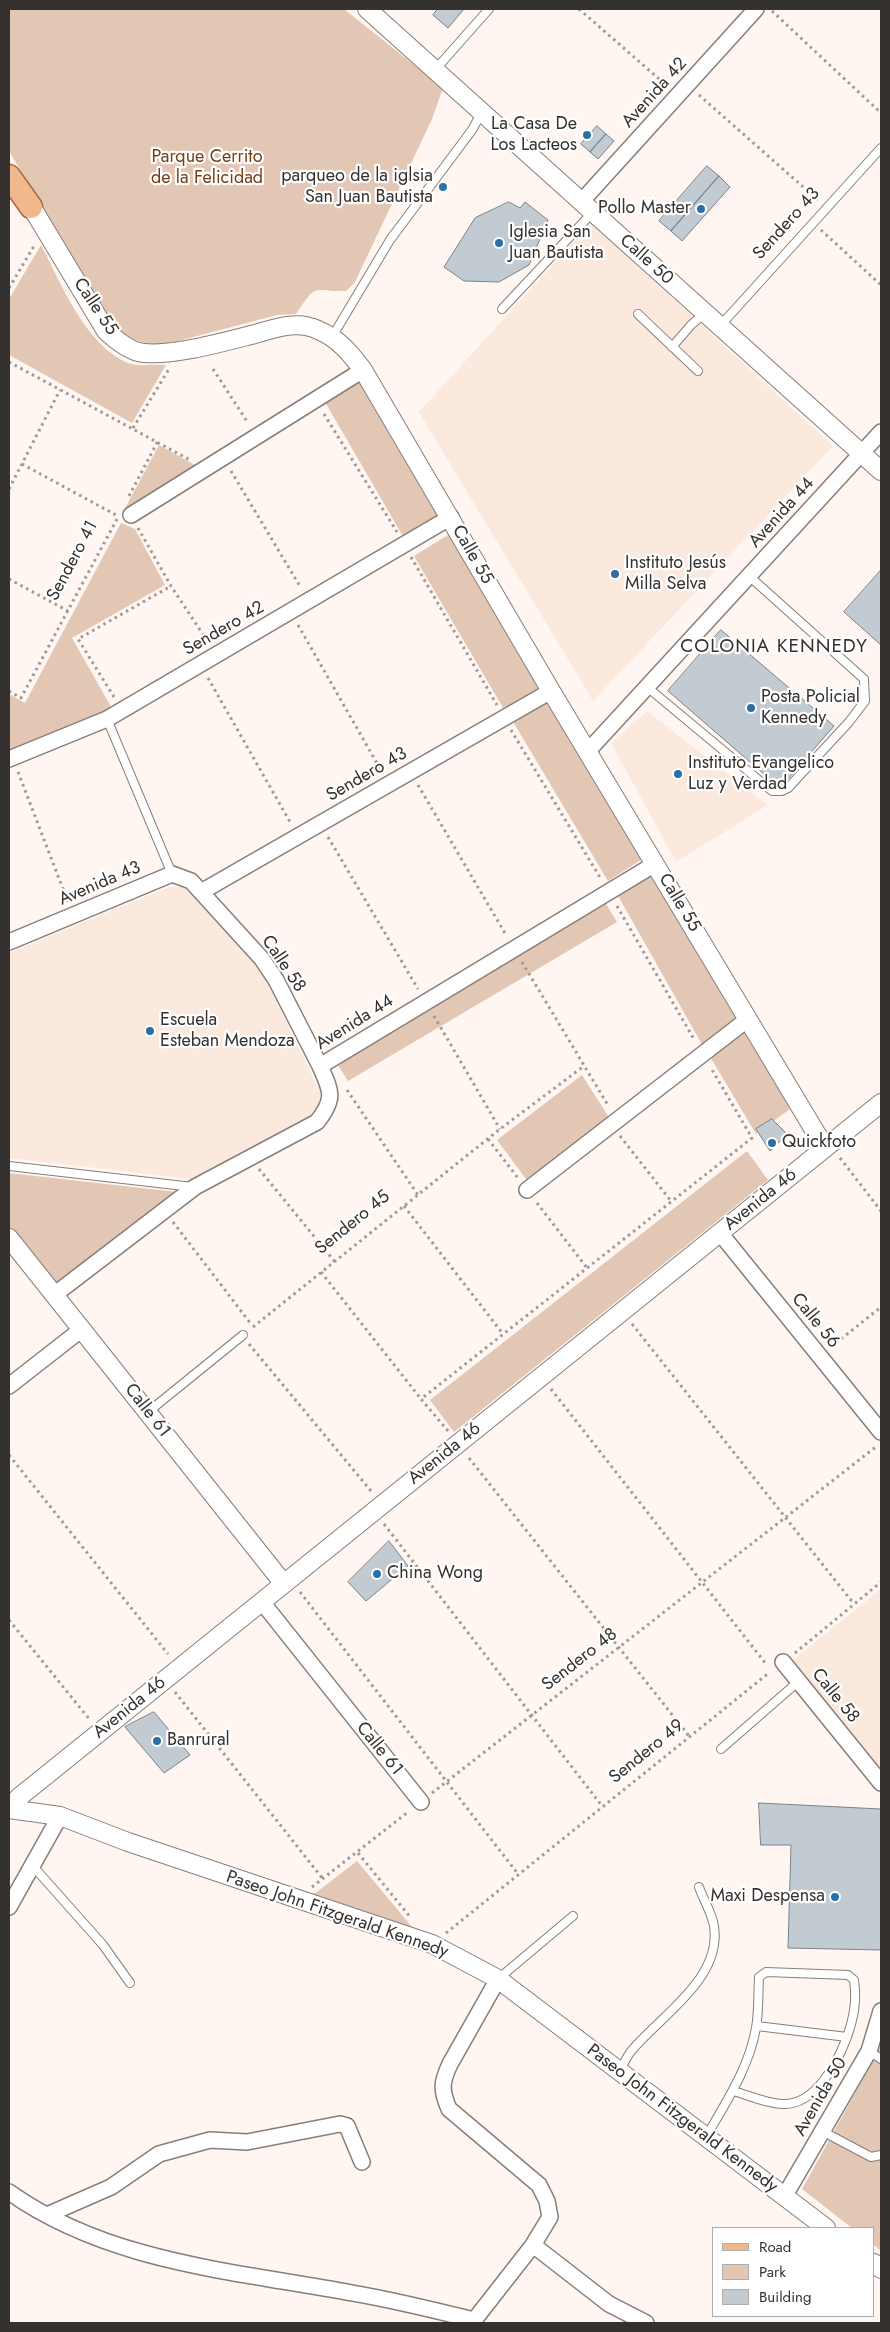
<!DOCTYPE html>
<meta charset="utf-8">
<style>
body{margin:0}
#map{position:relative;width:890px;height:2332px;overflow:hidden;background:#fff6f1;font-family:Jost,sans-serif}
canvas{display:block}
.frame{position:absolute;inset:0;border:10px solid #35312f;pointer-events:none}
.legend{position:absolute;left:712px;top:2227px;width:162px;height:90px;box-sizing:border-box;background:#fff;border:1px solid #aeadac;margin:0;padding:6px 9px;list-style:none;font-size:15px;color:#35312f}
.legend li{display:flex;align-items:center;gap:10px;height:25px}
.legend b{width:25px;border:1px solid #aeadac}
</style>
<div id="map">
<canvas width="890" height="2332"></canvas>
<div class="frame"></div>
<ul class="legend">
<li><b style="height:6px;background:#f1b78d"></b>Road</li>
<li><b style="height:14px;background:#e3c7b5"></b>Park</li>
<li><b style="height:14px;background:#c2cad2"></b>Building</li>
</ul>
</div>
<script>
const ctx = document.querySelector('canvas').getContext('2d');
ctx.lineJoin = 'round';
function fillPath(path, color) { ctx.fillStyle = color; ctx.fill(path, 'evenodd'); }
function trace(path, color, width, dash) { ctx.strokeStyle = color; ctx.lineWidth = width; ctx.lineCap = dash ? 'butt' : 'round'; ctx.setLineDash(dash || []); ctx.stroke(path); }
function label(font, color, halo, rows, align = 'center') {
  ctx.font = font + ' Jost,sans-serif'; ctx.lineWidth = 4.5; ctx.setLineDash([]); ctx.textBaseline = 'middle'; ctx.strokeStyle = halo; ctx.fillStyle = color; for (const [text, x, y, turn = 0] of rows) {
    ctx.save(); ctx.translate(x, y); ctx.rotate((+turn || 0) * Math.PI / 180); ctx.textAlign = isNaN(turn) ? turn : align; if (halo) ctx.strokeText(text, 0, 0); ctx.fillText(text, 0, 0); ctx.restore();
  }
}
fillPath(new Path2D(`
 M591,223L833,446L593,701L419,412Z
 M647,711L768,805L676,862L611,743Z
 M169,887H180L192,895L261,970L320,1092L322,1100L320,1108L312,1115L192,1179L9,1158V953Z
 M881,1589V1764L877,1767L789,1663Z`), '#fbe9de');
fillPath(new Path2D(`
 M9,9H344L443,88L432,119L355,282L346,291C311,292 318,281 296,314L277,315L163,345C139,344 124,337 108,318L9,151Z
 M41,245C61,283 85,345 128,363C138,367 155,364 166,365L132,423L9,355V299Z
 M363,380L446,522L408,545L325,402Z
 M159,445L202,469L133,522L122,514Z
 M121,523L135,529L165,585L72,638L118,719L9,765V694L25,703Z
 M451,533L541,691L506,713L414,556Z
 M547,700L644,858L608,881L512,720Z
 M653,872L741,1016L704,1048L617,894Z
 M605,902L617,922L348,1081L336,1062Z
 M746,1026L794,1106L756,1134L709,1055Z
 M582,1075L610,1119L529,1183L497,1140Z
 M747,1151L768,1180L454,1432L430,1400Z
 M9,1173L177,1192L55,1286L9,1228Z
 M357,1861L417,1933L313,1895Z
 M881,2038V2251L874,2245V2228H852L802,2189L874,2059Z`), '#e3c7b5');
const building = new Path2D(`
 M438,9H464L448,28L433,15Z
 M597,126L606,134L590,152L581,144Z
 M606,134L614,141L598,159L590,152Z
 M707,166L719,176L671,231L659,221Z
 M719,176L730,187L682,241L671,231Z
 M509,202L520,208L525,202L548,220L529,265L499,282L464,281L444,267L475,218Z
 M881,570V645L844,612Z
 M721,630L834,726L780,788L668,691Z
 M772,1119L787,1134L770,1151L756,1129Z
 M389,1541L408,1566L366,1601L348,1582Z
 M154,1712L190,1755L164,1773L125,1727Z
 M759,1803L881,1809V1950L788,1948L791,1845H761Z`);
fillPath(building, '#c2cad2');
trace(building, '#7a8289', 1);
const service = new Path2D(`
 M435,70L489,9
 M502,309L593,212
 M638,314L698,371
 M720,326L881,148
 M332,337L390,240L472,130L482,112
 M672,347L691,325L705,313
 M647,687L772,791H782L788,788L849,722L865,701L864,679L749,576
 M107,719L172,874
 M9,1166L193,1187
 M148,1412L243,1335
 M721,1749L799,1681
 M32,1865L103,1945L130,1983
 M498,1979L573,1916
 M869,2051L881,2059
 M619,2072C624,2064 627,2055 633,2049C663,2014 722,1978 714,1926C712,1913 703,1899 699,1887
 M733,2091C748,2095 767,2104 783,2104C815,2105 837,2064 847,2037
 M822,2131L871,2157L881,2155
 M706,2137C726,2102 749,2068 756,2028C759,2012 758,1993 759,1977L766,1972L848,1975L854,1980C857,2001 854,2017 847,2037L757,2026`);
const minor = new Path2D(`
 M581,202L756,9
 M131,515L363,370
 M588,751L881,432
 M9,759L107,719L451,517
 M201,892L551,691
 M9,942L172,874L191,881L262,959L276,980L320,1066
 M527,1190L748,1019
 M720,1233L881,1432
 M54,1295L195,1187L317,1122C336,1098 331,1091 320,1066L655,864
 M9,1386L82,1329
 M262,1602L421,1802
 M783,1662L881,1783
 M9,1907L60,1816
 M9,2192C109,2263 235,2271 352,2293C393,2300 434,2310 474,2320
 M784,2197L869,2051L881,2011
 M47,2215L111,2187L159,2154L210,2140L247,2142L340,2124L347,2126L362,2162
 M533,2245L609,2304L646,2323
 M472,2323L533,2245L550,2217L547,2201L539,2185L449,2109C441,2090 441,2083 450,2064L498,1979`);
const tertiary = new Path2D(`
 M367,9L881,471
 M25,196L106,331C115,339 124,347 135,351C161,360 227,341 255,334C276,328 298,320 318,330C338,338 351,354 363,370L551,691L825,1148
 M9,1238L284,1584
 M9,1809L60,1816L128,1842L432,1944L498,1979L826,2228
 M15,1809L18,1798L881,1103
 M874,2263L881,2269`);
const primary = new Path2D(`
 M9,176L31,207`);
trace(service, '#887e79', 10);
trace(minor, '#887e79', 18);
trace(tertiary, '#887e79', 20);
trace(primary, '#a9693b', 25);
trace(new Path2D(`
 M579,9L666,85
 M772,11L881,113
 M699,95L818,200
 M821,230L881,285
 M9,288L34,246
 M9,362L190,460
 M213,369L248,423
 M324,414L397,532
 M133,428L169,369
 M22,464L116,515
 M231,471L301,588
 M9,489L60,390
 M129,496L158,441
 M138,528L171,586L208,642
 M411,557L497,705
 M9,579L68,611
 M298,625L382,772
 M208,678L290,822
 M9,691L21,698L117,519
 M114,697L78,639L171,586
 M511,730L601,879
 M18,772L68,902
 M418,785L506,935
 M328,837L418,989
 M617,906L695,1041
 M522,962L609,1107
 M434,1016L500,1129
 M347,1090L418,1195
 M620,1136L671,1201
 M488,1139L518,1178
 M840,1158L881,1211
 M259,1169L335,1262
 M537,1203L587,1268
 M404,1206L503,1334
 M173,1222L251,1324
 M321,1272L421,1399
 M632,1324L854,1604
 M253,1327L500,1129L584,1066
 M249,1344L371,1491
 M831,1347L881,1307
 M551,1389L766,1664
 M448,1431L421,1399L752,1138L711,1068
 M9,1455L168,1654
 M469,1458L689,1736
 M384,1524L602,1806
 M300,1592L518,1874
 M9,1620L90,1720
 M795,1653L881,1582
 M175,1692L323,1879
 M432,1793L877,1446
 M358,1853L411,1918
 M312,1887L408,1812
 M446,1933L770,1672`), '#9f9995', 3, [2.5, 4]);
trace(service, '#fff', 8);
trace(minor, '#fff', 15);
trace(tertiary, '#fff', 18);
trace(primary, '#f1b78d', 22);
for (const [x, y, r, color] of [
 [587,135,5,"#2b6fa4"],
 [443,187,5,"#2b6fa4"],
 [701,209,5,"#2b6fa4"],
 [499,243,5,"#2b6fa4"],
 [615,574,5,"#2b6fa4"],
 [751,708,5,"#2b6fa4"],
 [678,774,5,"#2b6fa4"],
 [150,1031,5,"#2b6fa4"],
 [772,1143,5,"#2b6fa4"],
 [377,1574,5,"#2b6fa4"],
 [157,1741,5,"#2b6fa4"],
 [835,1897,5,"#2b6fa4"]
]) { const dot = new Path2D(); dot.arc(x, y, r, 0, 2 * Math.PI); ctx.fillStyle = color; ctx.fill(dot); trace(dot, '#fff', 2); }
label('18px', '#35312f', '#fff', [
 ["Avenida 42",655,93,-48],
 ["Sendero 43",787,224,-48],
 ["Calle 50",646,260,42],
 ["Calle 55",95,307,56],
 ["Avenida 44",782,513,-48],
 ["Calle 55",472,555,60],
 ["Sendero 41",73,561,-62],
 ["Sendero 42",224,629,-30],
 ["Sendero 43",367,775,-30],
 ["Avenida 43",100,884,-23],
 ["Calle 55",679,903,59],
 ["Calle 58",283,964,56],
 ["Avenida 44",355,1023,-32],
 ["Avenida 46",761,1200,-39],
 ["Sendero 45",353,1223,-39],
 ["Calle 56",815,1321,51],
 ["Calle 61",147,1411,52],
 ["Avenida 46",445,1454,-39],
 ["Sendero 48",580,1660,-38],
 ["Calle 58",835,1696,51],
 ["Avenida 46",130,1708,-39],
 ["Calle 61",379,1749,51],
 ["Sendero 49",647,1752,-39],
 ["Paseo John Fitzgerald Kennedy",337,1915,19],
 ["Avenida 50",821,2097,-60],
 ["Paseo John Fitzgerald Kennedy",682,2119,37]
]);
label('18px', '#35312f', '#fff', [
 ["La Casa De",577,125,"right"],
 ["Los Lacteos",577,146,"right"],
 ["parqueo de la iglsia",433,177,"right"],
 ["San Juan Bautista",433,198,"right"],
 ["Pollo Master",691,209,"right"],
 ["Iglesia San",509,233],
 ["Juan Bautista",509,254],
 ["Instituto Jesús",625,564],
 ["Milla Selva",625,585],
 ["Posta Policial",761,698],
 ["Kennedy",761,719],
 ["Instituto Evangelico",688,764],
 ["Luz y Verdad",688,785],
 ["Escuela",160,1021],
 ["Esteban Mendoza",160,1042],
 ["Quickfoto",782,1143],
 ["China Wong",387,1574],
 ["Banrural",167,1741],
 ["Maxi Despensa",825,1897,"right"]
], 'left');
label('18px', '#753e13', '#fff', [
 ["Parque Cerrito",207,158],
 ["de la Felicidad",207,179]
]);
ctx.letterSpacing = '1px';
label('19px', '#35312f', '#fff', [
 ["COLONIA KENNEDY",774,647]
]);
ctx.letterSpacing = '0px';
</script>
